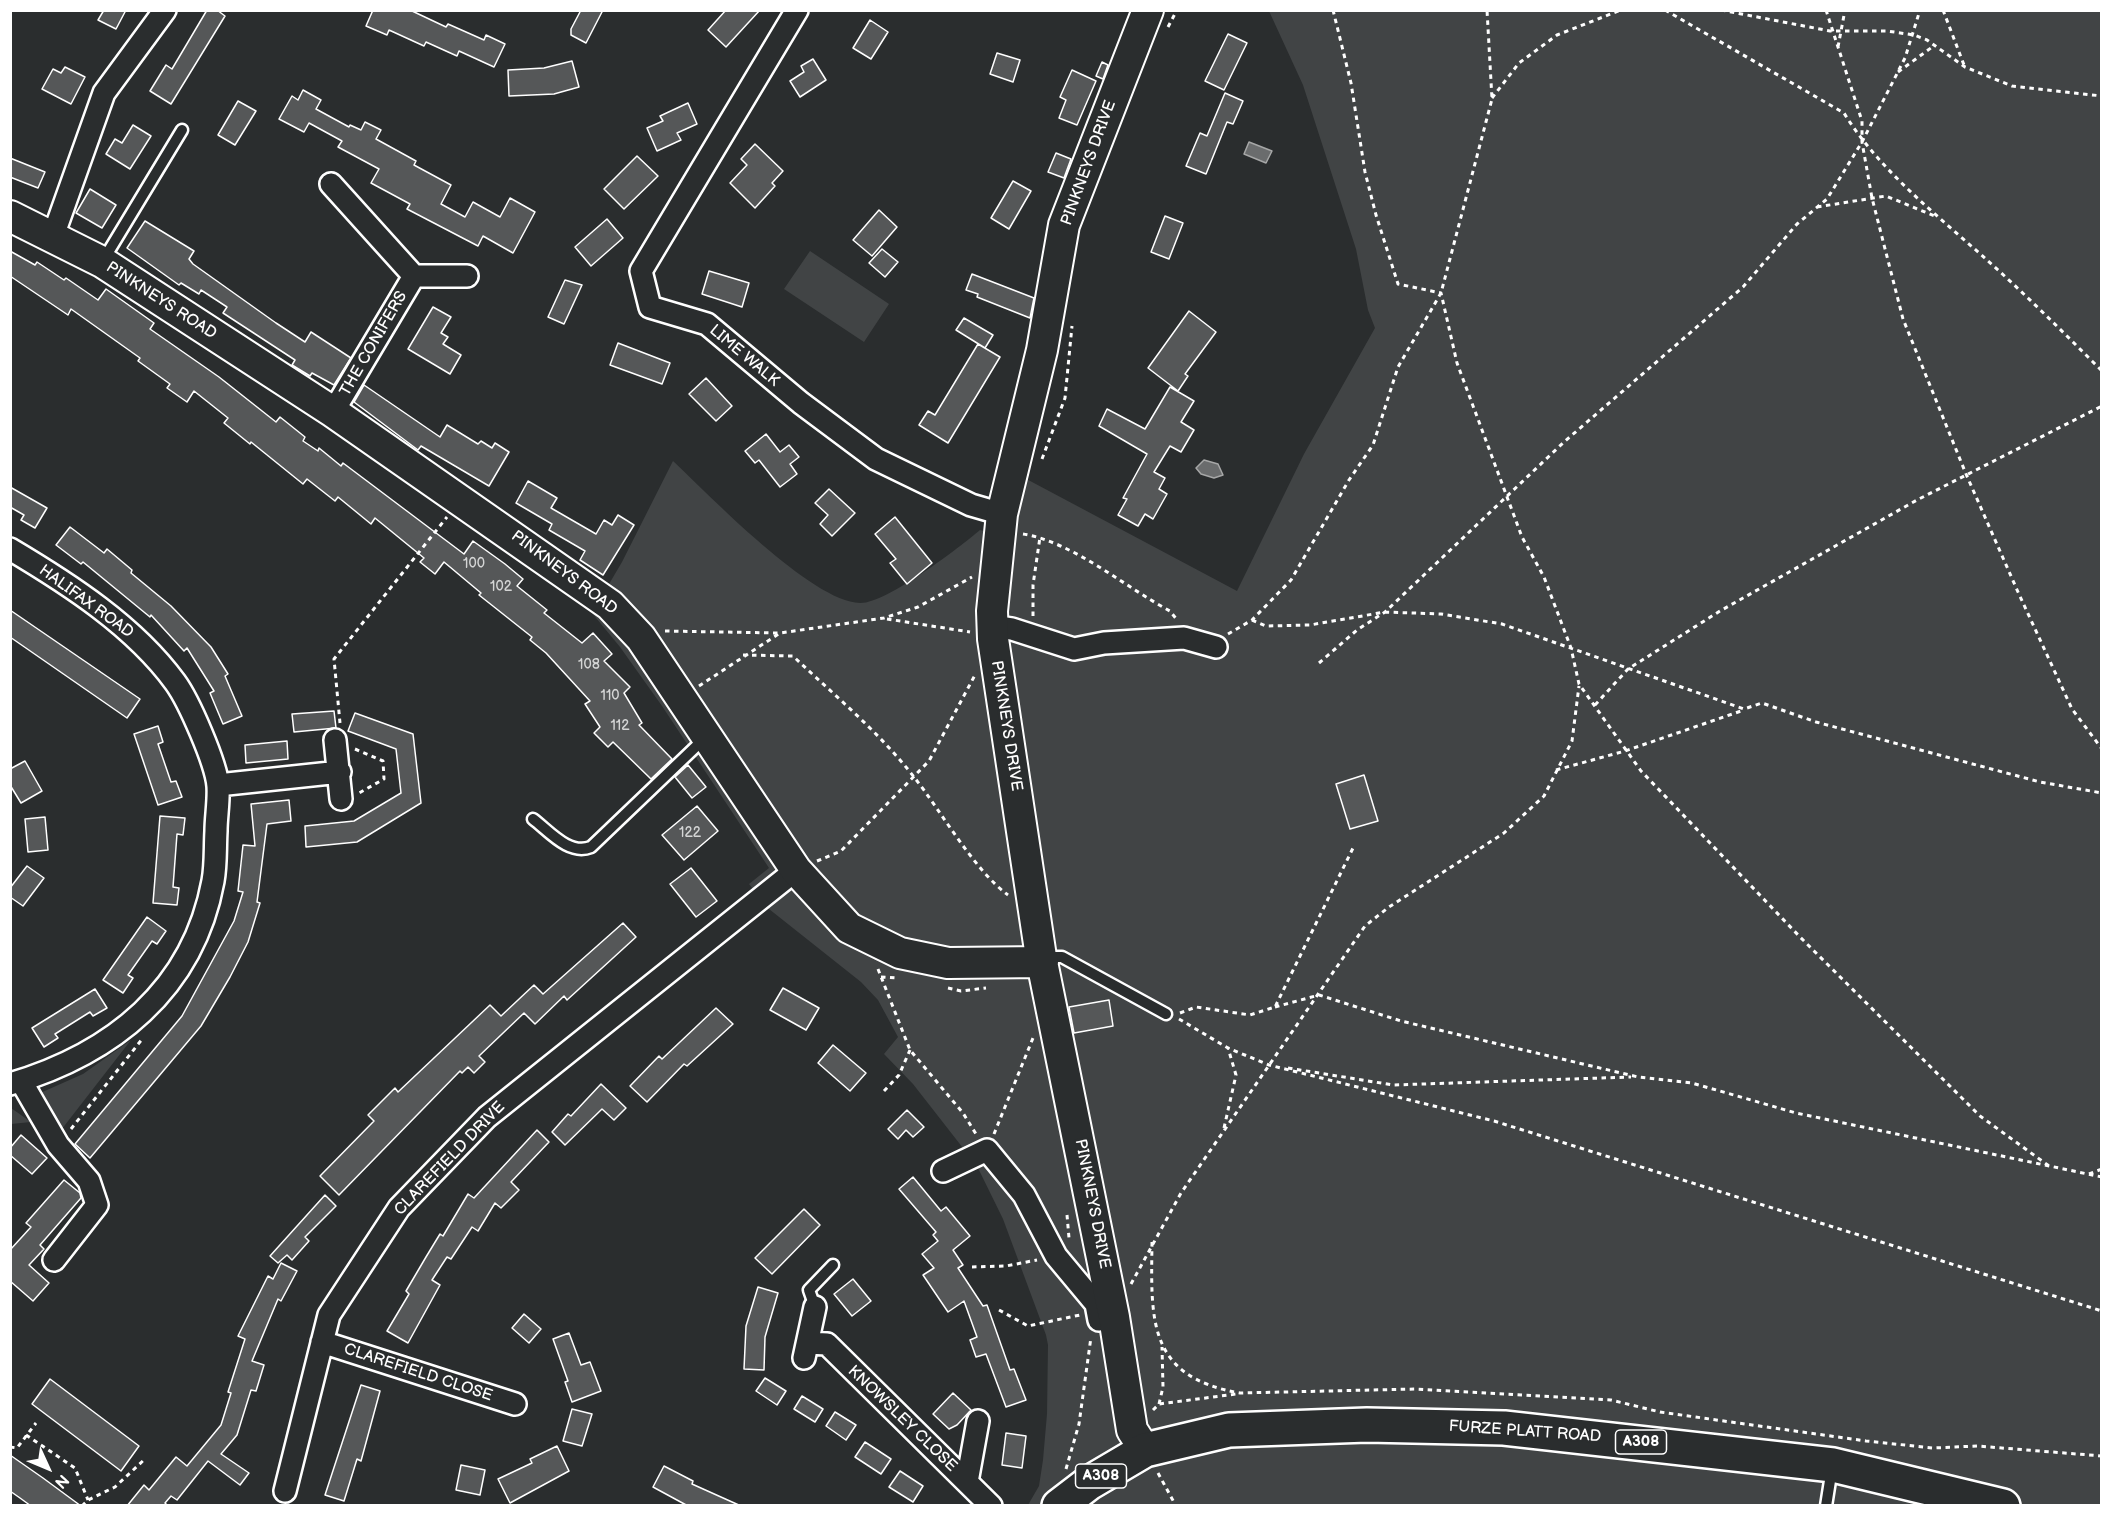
<!DOCTYPE html>
<style>
body{margin:0}
#map{position:relative;width:2112px;height:1516px;overflow:hidden;background:#2a2d2e;font-family:"Balsamiq Sans",sans-serif}
canvas{display:block}
.frame{position:absolute;inset:0;border:12px solid #fff;pointer-events:none}
.north{position:absolute;left:18px;top:1438px;width:60px;height:60px;-webkit-text-stroke:4px #2a2d2e;paint-order:stroke;rotate:134deg;font-size:16px;font-weight:700;line-height:24px;text-align:center;color:#fff}
.north::after{content:'';display:block;margin:auto;width:21px;height:27px;background:#fff;clip-path:polygon(50% 0,100% 100%,50% 72%,0 100%)}
</style>
<div id="map">
<canvas width="2112" height="1516"></canvas>
<div class="frame"></div>
<div class="north">N</div>
</div>
<script>
const ctx = document.querySelector('canvas').getContext('2d');
ctx.lineJoin = 'round';
function fillPath(path, color) { ctx.fillStyle = color; ctx.fill(path, 'evenodd'); }
function trace(path, color, width, dash) { ctx.strokeStyle = color; ctx.lineWidth = width; ctx.lineCap = dash ? 'butt' : 'round'; ctx.setLineDash(dash || []); ctx.stroke(path); }
function label(font, color, halo, rows, align = 'center') {
  ctx.font = font + ' "Balsamiq Sans",sans-serif'; ctx.lineWidth = 4.5; ctx.setLineDash([]); ctx.textBaseline = 'middle'; ctx.strokeStyle = halo; ctx.fillStyle = color; for (const [text, x, y, turn = 0] of rows) {
    ctx.save(); ctx.translate(x, y); ctx.rotate((+turn || 0) * Math.PI / 180); ctx.textAlign = isNaN(turn) ? turn : align; if (halo) ctx.strokeText(text, 0, 0); ctx.fillText(text, 0, 0); ctx.restore();
  }
}
fillPath(new Path2D(`
 M1269,11H2101V1505H1028L1039,1486L1043,1460L1047,1414L1048,1345L1046,1335L1003,1219L977,1166L913,1084L884,1054L898,1037L878,1000L861,982L769,909L749,884L769,868L662,706L620,647L592,613L622,562L673,461C708,494 812,602 860,603C886,604 960,547 980,530L998,534L1017,474L1237,591L1304,454L1375,328L1368,310L1356,249L1303,85Z
 M810,251L889,304L864,342L784,289Z
 M131,1040L58,1134L38,1094L83,1074Z
 M10,1108H11L31,1122L11,1124Z`), '#414445');
const water = new Path2D(`
 M1249,142L1272,151L1266,163L1244,154Z
 M1204,460L1218,464L1223,475L1214,478L1201,474L1196,468Z`);
fillPath(water, '#6a6c6d');
trace(water, '#a6a7a7', 1.5);
const building = new Path2D(`
 M104,10H126L116,29L98,20Z
 M207,10H217L225,16L171,104L150,91L166,65L172,69Z
 M373,10H410L446,27L448,24L484,40L486,35L505,44L494,67L459,51L457,56L426,42L424,46L389,30L387,35L366,26Z
 M581,10H603L586,43L571,35V29Z
 M726,10H760L726,47L708,30Z
 M870,20L888,32L871,59L853,48Z
 M1228,34L1247,43L1224,90L1205,81Z
 M997,53L1020,60L1013,82L990,74Z
 M813,59L826,80L800,97L790,81L804,72L801,66Z
 M572,61L579,87L554,94L509,96L508,70L544,68Z
 M1102,62L1108,65L1103,79L1096,76Z
 M65,67L85,77L71,104L42,89L53,69L61,73Z
 M1072,70L1096,81L1077,125L1059,118L1066,100L1060,97Z
 M303,90L321,100L316,109L349,127L350,125L361,130L365,122L381,130L376,139L416,161L414,165L451,185L441,204L465,217L473,202L500,217L510,198L535,212L513,253L483,236L478,246L407,209L410,204L371,183L379,169L338,147L342,141L309,123L304,132L279,119L292,96L298,100Z
 M1225,93L1243,101L1233,124L1227,122L1206,174L1186,166L1200,133L1207,136Z
 M238,101L256,111L235,145L218,135Z
 M688,103L697,124L677,133L681,140L657,151L647,128L663,121L660,116Z
 M133,125L151,136L130,169L106,154L115,139L122,143Z
 M755,144L783,171L772,183L775,186L755,208L730,183L747,165L741,159Z
 M1056,153L1071,159L1064,178L1048,172Z
 M637,156L658,176L624,209L604,189Z
 M10,158L45,172L38,188L10,177Z
 M1013,181L1031,191L1009,229L991,218Z
 M90,189L116,205L102,228L76,213Z
 M879,210L897,227L872,256L853,240Z
 M1165,216L1183,223L1169,259L1151,252Z
 M607,219L623,238L591,266L575,247Z
 M145,221L194,251L189,259L193,264L276,323L305,342L311,332L351,358L334,385L312,373L310,376L292,365L295,360L223,313L227,307L201,290L199,294L181,283L179,285L127,248Z
 M882,249L898,262L885,277L869,263Z
 M10,251L35,265L37,262L64,280L66,278L98,300L106,289L154,323L150,329L219,377L276,422L280,417L305,437L303,441L318,451L319,448L341,466L343,463L464,554L473,541L505,564L523,579L517,586L547,610L544,613L582,643L593,633L612,654L604,661L630,687L624,693L642,723L639,725L672,759L651,779L613,742L608,747L594,733L600,727L585,704L590,701L546,653L530,640L532,637L479,595L481,593L444,562L435,574L420,562L424,558L375,518L371,524L338,497L335,501L307,479L303,484L251,442L250,444L224,423L228,418L194,391L187,402L167,388L170,384L138,361L140,358L71,309L68,315L10,276Z
 M709,271L749,283L742,307L702,294Z
 M972,274L1034,298L1030,318L977,297L978,294L966,290Z
 M565,280L582,285L564,324L548,317Z
 M433,307L451,317L441,333L448,337L443,344L461,355L450,374L408,349Z
 M1189,311L1216,332L1185,374L1188,376L1178,391L1148,368Z
 M964,318L993,335L985,348L956,330Z
 M618,343L670,363L662,384L610,365Z
 M978,344L1000,357L948,443L919,425L928,411L935,415Z
 M706,378L732,406L716,421L689,394Z
 M364,385L440,437L447,425L478,444L481,441L492,448L495,443L509,452L489,486L421,446L418,450L354,402Z
 M1170,387L1194,401L1181,422L1194,430L1181,452L1170,446L1154,472L1165,478L1159,489L1167,494L1153,519L1145,514L1138,526L1118,515L1127,499L1123,498L1147,454L1099,426L1107,409L1145,429Z
 M766,434L780,452L789,445L799,457L790,464L797,474L780,487L759,460L755,463L745,451Z
 M528,481L557,498L551,508L596,534L604,520L612,525L618,515L634,525L603,575L580,560L585,551L549,530L552,524L516,503Z
 M10,487L47,508L35,528L21,520L24,515L10,507Z
 M829,489L855,513L832,536L820,524L828,515L815,503Z
 M895,517L932,563L907,584L890,563L896,559L875,534Z
 M70,527L104,553L107,549L132,570L131,573L171,606L211,647L228,674L225,676L242,716L223,724L210,693L214,691L187,648L184,651L151,615L150,617L83,562L81,564L56,545Z
 M10,610L140,699L127,718L10,637Z
 M334,711L336,728L294,732L292,714Z
 M355,713L413,734L421,803L357,842L306,847L305,826L354,821L401,793L396,749L348,731Z
 M158,726L163,742L158,744L171,782L176,781L182,797L158,805L134,734Z
 M287,741L288,759L246,763L245,745Z
 M25,761L42,791L21,803L10,785V769Z
 M688,765L706,787L692,798L675,777Z
 M1364,775L1378,821L1350,829L1336,784Z
 M289,800L291,821L267,824L257,902L260,903L248,942L230,977L201,1026L90,1158L75,1144L182,1016L234,921L243,892L238,891L243,845L255,846L251,804Z
 M697,806L718,831L684,860L662,835Z
 M160,816L185,818L183,835L177,834L173,887L179,888L177,905L153,903Z
 M45,817L48,850L28,852L25,819Z
 M27,866L44,878L23,906L10,897V888Z
 M691,868L717,901L696,917L670,884Z
 M147,917L166,931L157,944L152,941L128,975L133,978L123,993L103,980Z
 M623,923L636,937L567,1000L564,996L535,1024L524,1013L479,1056L485,1062L474,1073L468,1067L462,1073L460,1071L339,1195L320,1176L374,1121L368,1115L395,1088L398,1092L490,1005L501,1016L534,985L543,994Z
 M783,988L819,1008L806,1030L770,1010Z
 M95,989L107,1008L93,1016L90,1012L55,1034L58,1038L44,1047L32,1028Z
 M1109,1000L1113,1026L1074,1033L1069,1007Z
 M716,1008L733,1024L687,1066L684,1064L647,1102L630,1086L659,1056L662,1059Z
 M833,1045L866,1073L850,1091L818,1063Z
 M601,1084L626,1108L614,1120L602,1109L565,1145L552,1132L568,1114L571,1116Z
 M907,1110L924,1127L913,1137L906,1130L898,1139L888,1129Z
 M537,1130L549,1142L511,1182L519,1190L501,1208L495,1203L478,1231L472,1227L451,1259L447,1257L432,1280L440,1285L408,1343L387,1331L409,1294L406,1291L426,1257L440,1234L443,1236L468,1194L474,1198Z
 M21,1135L47,1158L32,1174L10,1155V1148Z
 M913,1177L941,1211L946,1207L970,1236L953,1250L963,1265L958,1268L983,1306L987,1305L1010,1370L1014,1369L1026,1400L1006,1407L986,1354L976,1357L970,1340L977,1337L964,1301L948,1312L923,1275L934,1268L922,1254L938,1241L933,1235L936,1232L899,1189Z
 M64,1180L80,1193L81,1198L40,1245L44,1249L29,1265L49,1283L33,1301L10,1281V1250L31,1227L26,1223Z
 M325,1195L336,1206L305,1237L309,1241L292,1260L287,1255L278,1263L270,1256Z
 M804,1209L820,1225L772,1274L755,1258Z
 M281,1263L297,1271L281,1301L278,1299L252,1361L264,1365L256,1391L251,1390L237,1435L221,1454L249,1473L240,1485L208,1461L177,1500L171,1496L165,1503L168,1506H127L144,1485L149,1490L176,1457L187,1466L221,1425L231,1393L228,1392L245,1339L238,1336L268,1276L273,1279Z
 M853,1279L871,1301L852,1316L834,1294Z
 M758,1287L778,1293L765,1337L764,1370L744,1369L746,1326Z
 M524,1314L541,1329L529,1343L512,1328Z
 M569,1333L581,1365L590,1362L601,1391L572,1402L565,1382L568,1381L553,1339Z
 M765,1378L786,1391L777,1405L756,1391Z
 M50,1379L139,1446L121,1471L32,1404Z
 M361,1385L380,1391L361,1461L357,1459L344,1501L325,1495Z
 M953,1393L971,1410L957,1425L949,1429L933,1414Z
 M802,1396L823,1409L815,1422L794,1409Z
 M572,1409L592,1414L582,1446L563,1441Z
 M835,1412L856,1425L846,1440L826,1426Z
 M1006,1433L1026,1436L1022,1468L1002,1465Z
 M865,1442L891,1459L881,1474L855,1457Z
 M557,1446L569,1471L510,1503L498,1479L532,1463L530,1459Z
 M10,1455L43,1478L81,1506H31L20,1498L10,1491Z
 M461,1465L485,1470L480,1495L456,1490Z
 M664,1466L693,1481L692,1484L741,1506H688L653,1487Z
 M900,1471L923,1486L913,1502L889,1487Z`);
fillPath(building, '#555758');
trace(building, '#fff', 1.5);
const lane = new Path2D(`
 M104,259L182,130
 M533,819C549,831 569,856 591,847L706,737
 M1045,957H1062L1166,1014
 M815,1307L809,1290L833,1265
 M1826,1506L1832,1468`);
const street = new Path2D(`
 M797,10L641,271L650,307L707,324L801,403L876,459L971,505L1002,514
 M331,184L414,276H467
 M53,236L104,93L165,10
 M333,412L414,276
 M10,549C69,584 134,626 175,682C189,701 216,763 218,786C219,801 216,817 216,831C215,848 216,865 213,881C193,990 112,1054 10,1084
 M992,626L1012,629L1074,649L1104,643L1184,638L1216,647
 M335,740L341,799
 M218,785L340,772
 M21,1081L58,1145L89,1181L97,1205L54,1260
 M943,1171L987,1150L1024,1195L1056,1256L1096,1304L1099,1320L1114,1317
 M322,1342L515,1404
 M808,1343L827,1344L991,1506
 M804,1358L815,1307
 M967,1482L978,1421
 M285,1491L329,1315L399,1208L487,1117L796,870`);
const secondary = new Path2D(`
 M10,216L102,262L333,412L610,605L641,638L796,870L849,928L900,953L948,963L1043,962
 M1145,1450L1132,1430L1114,1317L1041,957L993,639L992,611L1002,514L1042,350L1064,225L1148,10`);
const primary = new Path2D(`
 M1059,1506L1089,1483L1145,1450L1229,1430L1367,1425L1504,1428L1833,1465L2003,1506`);
trace(lane, '#fff', 15);
trace(street, '#fff', 26);
trace(secondary, '#fff', 34);
trace(primary, '#fff', 38);
trace(new Path2D(`
 M1333,10L1351,83L1365,172L1376,215L1398,284L1441,293L1457,363L1522,537L1544,577L1571,648L1579,684L1641,771L1800,937L1980,1116L2049,1166
 M1665,10L1844,113C1879,170 1937,215 1987,260C2026,295 2064,333 2102,371
 M1721,10L1830,31H1887L1914,35L1927,40L1965,67L2012,86L2102,96
 M1826,10L1862,121V142L1872,198L1903,319L1966,474L2018,592L2072,709L2102,749
 M1943,10L1964,65
 M1168,27L1177,10
 M1838,47L1845,10
 M1898,72L1935,45
 M1492,98L1519,63L1557,35L1621,10
 M1817,207L1886,196L1937,217
 M1042,459L1065,398L1072,326
 M1023,534C1073,542 1125,587 1170,611L1178,621
 M1033,616V585L1040,537
 M887,619L970,632
 M1252,620L1266,626L1310,625L1385,612L1441,614L1502,624L1744,709L1762,703L1816,722L2040,782L2102,793
 M665,631L779,633
 M1228,634L1252,620L1291,580L1349,480L1373,445L1398,367L1441,293L1492,99L1487,10
 M743,655L793,656C834,695 879,732 914,777C941,811 974,870 1008,895
 M1319,663L1357,630L1385,612L1564,442L1743,287L1797,224L1827,199L1862,142L1905,58L1920,10
 M699,686L780,633L884,618L918,607L972,577
 M1595,705L1628,669L1720,611L1917,500L2102,406
 M340,723L334,659L447,517
 M355,749L383,761L384,779L359,793
 M1556,770L1625,751L1744,710
 M817,861L841,851L929,761L975,675
 M878,969L910,1050L963,1113L976,1134
 M881,977L898,978
 M948,988L961,991L986,988
 M1275,1007L1319,995L1401,1021L1638,1077L1692,1083L1796,1113L2102,1177
 M1180,1013L1196,1007L1250,1015L1275,1007L1354,846
 M1179,1019L1228,1048L1269,1065L1494,1121L2102,1311
 M1288,1068L1393,1085L1631,1077
 M884,1091L899,1075L910,1050
 M1224,1128L1236,1075L1228,1048
 M71,1129L143,1038
 M994,1134L1033,1038
 M2089,1174L2102,1169
 M1067,1215L1069,1238
 M1152,1242C1151,1320 1147,1377 1240,1393L1416,1389L1611,1400L1660,1412L1866,1441L1933,1448L1977,1446L2102,1456
 M972,1267L1006,1266L1037,1260
 M1131,1284L1181,1193L1365,926L1389,907L1504,833L1544,796L1572,741L1579,686
 M999,1310L1028,1326L1080,1315
 M1159,1404L1163,1387L1162,1347
 M1153,1410L1159,1404L1236,1394
 M26,1435L75,1468L88,1500
 M10,1447L17,1448L36,1423
 M1066,1469L1079,1424L1091,1337
 M1158,1473L1176,1506
 M82,1506L88,1500L115,1487L146,1458`), '#fff', 3, [4.5, 4.5]);
trace(lane, '#2a2d2e', 10);
trace(street, '#2a2d2e', 21);
trace(secondary, '#2a2d2e', 30);
trace(primary, '#2a2d2e', 33);
label('14px', '#d4d5d5', null, [
 ["100",474,564],
 ["102",501,587],
 ["108",589,665],
 ["110",610,696],
 ["112",620,726],
 ["122",690,833]
]);
for (const [x, y, w] of [
 [1641,1442,51],
 [1101,1476,51]
]) { const box = new Path2D(); box.roundRect(x - w / 2, y - 12, w, 24, 4.5); ctx.fillStyle = '#2a2d2e'; ctx.fill(box); trace(box, '#fff', 1.5); }
label('bold 15px', '#fff', null, [
 ["A308",1641,1442],
 ["A308",1101,1476]
]);
label('16px', '#fff', '#2a2d2e', [
 ["PINKNEYS DRIVE",1089,163,-70],
 ["PINKNEYS ROAD",161,301,33],
 ["THE CONIFERS",374,344,-60],
 ["LIME WALK",744,356,40],
 ["PINKNEYS ROAD",564,573,37],
 ["HALIFAX ROAD",86,602,36],
 ["PINKNEYS DRIVE",1006,726,81],
 ["CLAREFIELD DRIVE",450,1159,-46],
 ["PINKNEYS DRIVE",1092,1204,79],
 ["CLAREFIELD CLOSE",418,1373,18],
 ["KNOWSLEY CLOSE",902,1419,44],
 ["FURZE PLATT ROAD",1525,1432,4]
]);
</script>
